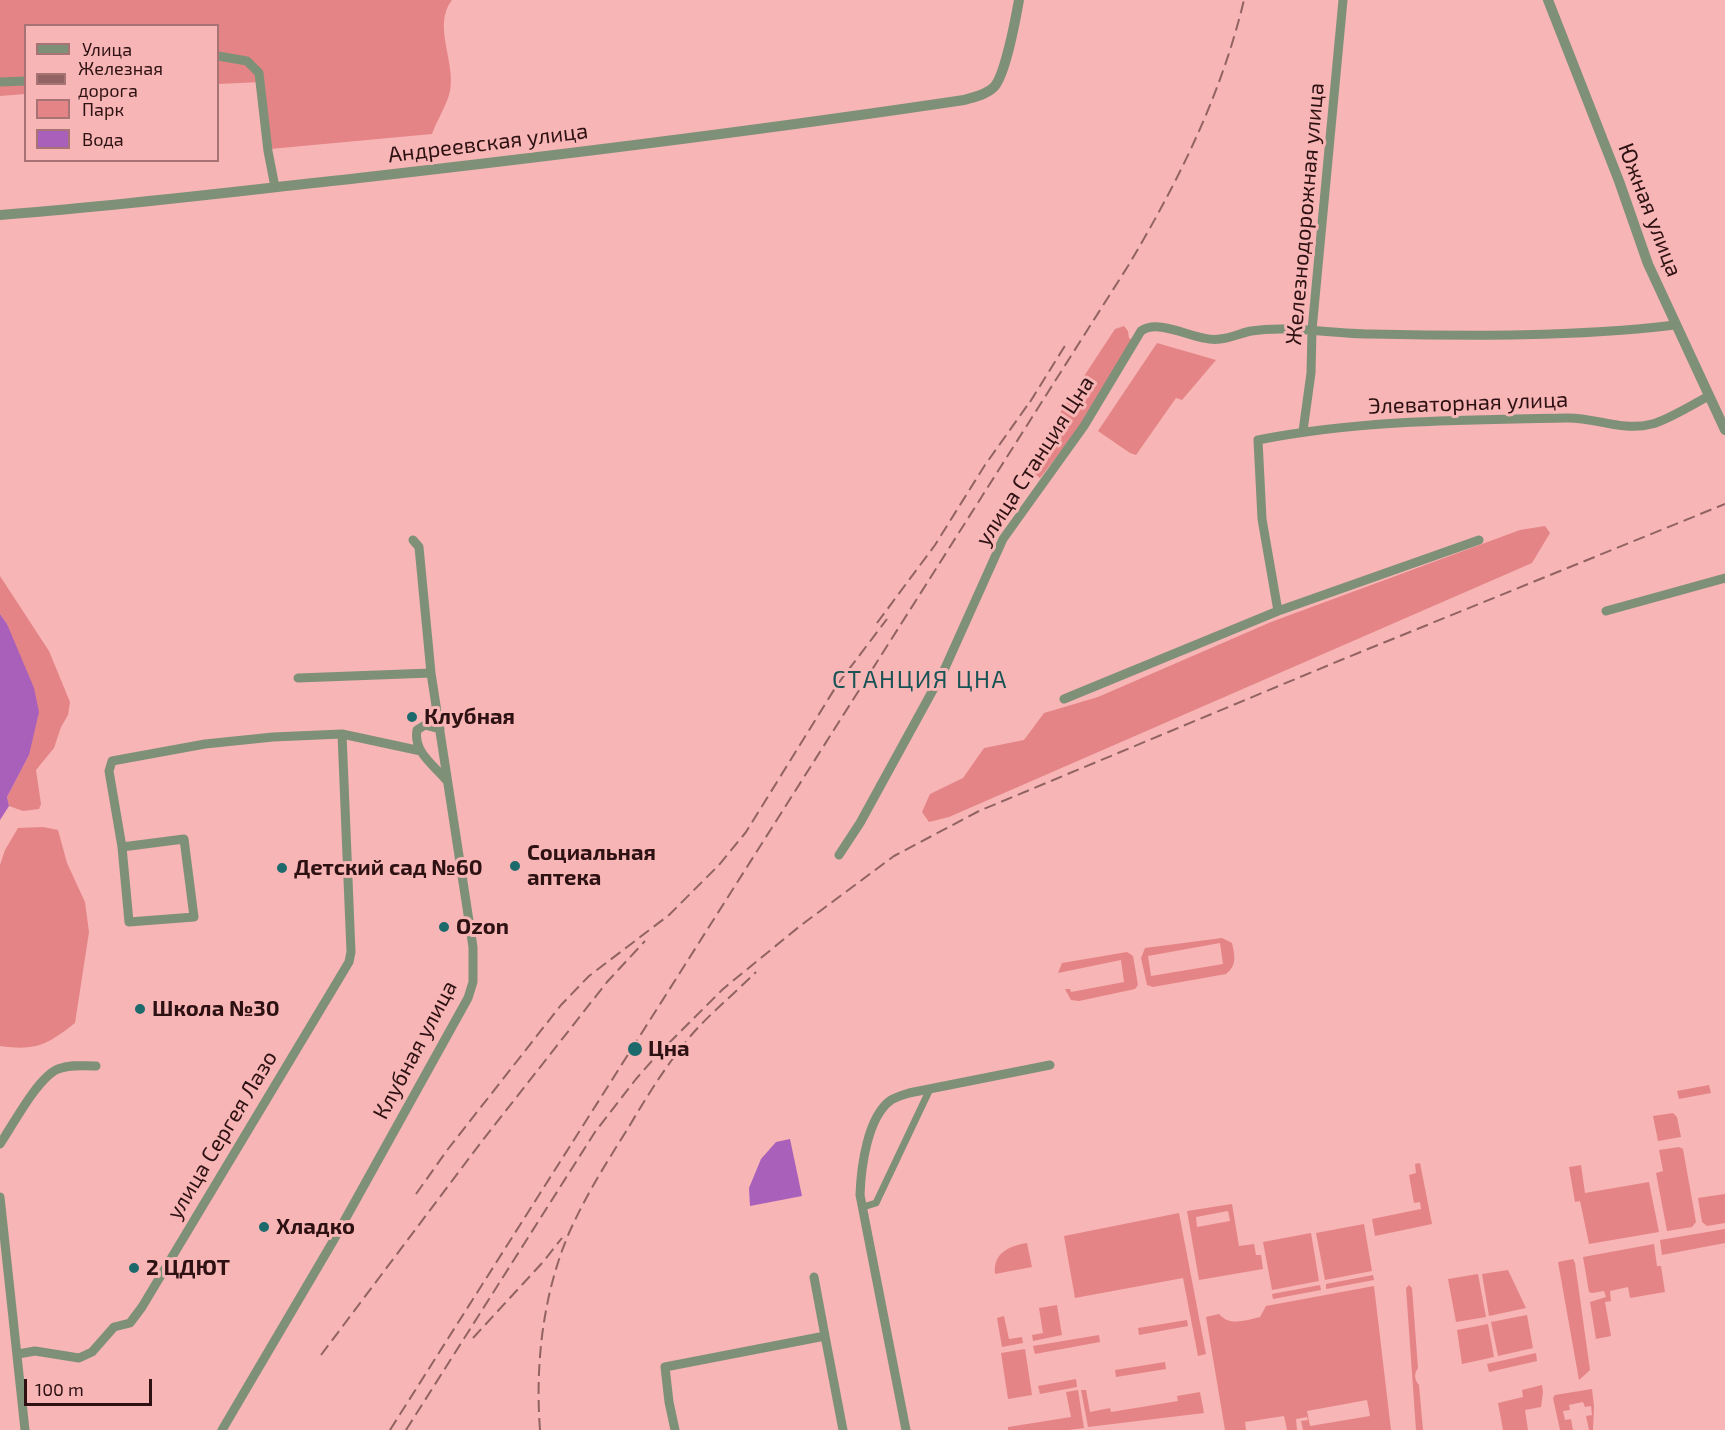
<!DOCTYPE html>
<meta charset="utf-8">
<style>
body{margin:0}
#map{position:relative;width:1725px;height:1430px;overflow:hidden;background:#f7b5b5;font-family:"Exo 2",sans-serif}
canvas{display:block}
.legend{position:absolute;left:24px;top:24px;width:195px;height:138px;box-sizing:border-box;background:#f7b5b5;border:2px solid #a77374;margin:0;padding:8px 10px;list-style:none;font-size:18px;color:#2e1112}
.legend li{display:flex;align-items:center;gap:12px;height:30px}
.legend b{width:30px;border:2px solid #a77374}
.scale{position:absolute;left:24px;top:1379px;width:128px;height:27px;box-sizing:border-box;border:3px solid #2e1112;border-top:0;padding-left:8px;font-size:18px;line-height:21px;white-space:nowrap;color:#2e1112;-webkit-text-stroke:4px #f7b5b5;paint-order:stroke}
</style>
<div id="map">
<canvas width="1725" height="1430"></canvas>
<ul class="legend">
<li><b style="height:8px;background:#7e9178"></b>Улица</li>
<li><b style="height:8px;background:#926363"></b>Железная дорога</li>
<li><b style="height:16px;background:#e58486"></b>Парк</li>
<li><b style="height:16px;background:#a860bb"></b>Вода</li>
</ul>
<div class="scale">100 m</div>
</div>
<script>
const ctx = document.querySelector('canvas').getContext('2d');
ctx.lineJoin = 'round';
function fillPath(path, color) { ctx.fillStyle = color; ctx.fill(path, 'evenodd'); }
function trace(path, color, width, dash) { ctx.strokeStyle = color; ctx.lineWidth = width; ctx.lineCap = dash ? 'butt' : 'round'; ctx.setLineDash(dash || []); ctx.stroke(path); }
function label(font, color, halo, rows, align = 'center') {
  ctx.font = font + ' "Exo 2",sans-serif'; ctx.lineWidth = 6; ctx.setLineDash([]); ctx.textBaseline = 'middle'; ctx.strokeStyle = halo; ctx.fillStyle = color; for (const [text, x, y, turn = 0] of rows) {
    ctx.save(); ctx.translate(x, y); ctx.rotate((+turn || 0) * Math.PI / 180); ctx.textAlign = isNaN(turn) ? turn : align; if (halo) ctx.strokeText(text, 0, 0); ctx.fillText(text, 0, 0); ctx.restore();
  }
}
fillPath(new Path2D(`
 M0,0H452C432,25 456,62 450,91C447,105 437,120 432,134L270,149L261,82L218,84V26H26L25,94L0,96Z
 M1124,326L1128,331L1129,338L1132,340L1085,416L1082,424L1040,478L1025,466L1115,329Z
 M1157,343L1216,360L1182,400L1176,398L1136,455L1130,453L1098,431Z
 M1545,526L1550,533L1532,563L949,817L929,822L922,812L930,794L963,778L984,748L1024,740L1044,713L1098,697L1271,622L1520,530Z
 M0,576L49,651L70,702L68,715L61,727L54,748L36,770L41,804L39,809L23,811L9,806L7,797L29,755L7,624L0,614Z
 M43,827L58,830L67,863L85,902L89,932L75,1023C47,1045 36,1051 0,1046V865L5,850L18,828Z
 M1222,938L1232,943C1235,957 1237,965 1226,974L1153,987L1147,985L1141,958L1145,948ZM1220,943L1223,964L1151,976L1148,956Z
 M1127,952L1133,956L1138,985L1135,989L1079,1001L1071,1000L1065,989H1070L1071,992L1124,982L1121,960L1058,973L1062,963Z
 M1709,1085L1711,1093L1679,1099L1677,1091Z
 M1673,1113L1677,1117L1681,1137L1658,1141L1653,1116Z
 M1679,1147L1683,1149L1696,1222L1692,1227L1667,1231L1656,1173L1663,1171L1659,1150Z
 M1420,1163L1432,1224L1375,1236L1372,1219L1421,1209L1420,1202L1414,1203L1409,1175L1416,1173L1415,1164Z
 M1581,1165L1585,1193L1649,1182L1659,1232L1589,1244L1580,1201L1575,1202L1569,1167Z
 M1725,1194V1223L1707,1226L1702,1222L1698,1198Z
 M1232,1204L1239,1246L1254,1244L1256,1255H1261L1263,1269L1199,1280L1187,1211ZM1228,1211L1230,1221L1197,1227L1196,1217Z
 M1179,1213L1206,1354L1198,1356L1183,1278L1075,1298L1064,1236Z
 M1364,1224L1372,1271L1325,1280L1316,1233Z
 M1725,1229V1243L1662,1255L1660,1240Z
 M1311,1233L1319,1281L1272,1290L1263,1242Z
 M1027,1243L1032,1267L995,1274C993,1252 1010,1246 1027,1243Z
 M1654,1244L1657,1266H1661L1665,1292L1630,1298L1628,1287L1610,1291L1611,1301L1605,1302L1611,1336L1596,1339L1590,1302L1606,1297L1604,1291L1592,1293L1589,1292L1583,1257Z
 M1573,1259L1575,1263L1590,1370L1579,1380L1558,1262Z
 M1508,1270L1526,1308L1489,1316L1482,1274Z
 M1478,1274L1486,1317L1456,1322L1448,1279Z
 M1373,1275L1374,1280L1326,1289V1284Z
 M1320,1285L1321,1290L1273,1299L1272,1294Z
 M1409,1285L1412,1288L1418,1368C1414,1374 1414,1379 1419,1385L1423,1430H1416L1406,1288Z
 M1374,1286L1391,1430H1303L1301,1421L1308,1420L1307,1417L1296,1419L1297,1430H1287L1284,1416L1245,1422L1246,1430H1225L1206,1317L1219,1314C1230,1327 1246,1320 1260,1317L1266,1306ZM1367,1400L1370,1416L1310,1426L1307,1411Z
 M1057,1305L1062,1335L1033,1341L1032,1335L1043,1333L1039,1308Z
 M1527,1315L1533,1348L1498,1356L1491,1322Z
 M1004,1316L1009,1339L1022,1337L1023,1343L1002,1347L997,1318Z
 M1187,1320L1188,1326L1139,1335L1138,1328Z
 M1488,1324L1494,1357L1462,1364L1457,1330Z
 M1099,1335L1100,1342L1035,1354L1033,1346Z
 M1025,1349L1032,1395L1008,1399L1001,1353Z
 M1536,1353L1537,1361L1489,1372L1487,1364Z
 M1165,1362L1166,1369L1116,1377L1115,1370Z
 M1076,1379L1077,1387L1040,1394L1038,1386Z
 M1542,1385L1543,1392L1541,1407L1525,1410L1528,1430H1503L1498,1403L1523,1397L1522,1390Z
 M1592,1389L1594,1406L1593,1430H1589L1586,1416L1592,1415L1591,1406L1585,1407L1583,1402L1569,1405L1570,1410L1563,1411L1565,1420L1571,1419L1573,1430H1560L1553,1398L1555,1395Z
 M1078,1390L1084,1428L1069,1430H1008V1427L1071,1417L1066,1392Z
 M1081,1390H1086L1090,1412L1110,1408L1111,1412L1178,1401L1177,1396L1200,1392L1204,1413L1088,1427Z`), '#e58486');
fillPath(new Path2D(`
 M0,614L7,624L34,688L39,712L29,755L7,797L9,806L0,820Z
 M790,1139L802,1196L750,1206L749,1188L761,1159L776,1142Z`), '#a860bb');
trace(new Path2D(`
 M863,1207L876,1203L930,1089`), '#7e9178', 7);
trace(new Path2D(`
 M218,56L247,61L259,73L268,151L275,187
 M0,82L26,81
 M1303,431L1311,373L1312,330L1343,0
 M1479,540L1278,611L1262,519L1258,440C1360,420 1463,420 1566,418C1595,417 1622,432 1652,424C1668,420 1693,404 1709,396
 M1606,611L1725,578
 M298,678L431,673
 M1064,699L1278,611
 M440,729L425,725L417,730C413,752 434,765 447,781
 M122,847L184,839L194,917L129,922L122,847L109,771L112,761L205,744L273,737L342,734L421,751
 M839,855L860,823L945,668L1003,539L1084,426L1141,331C1161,317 1197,343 1220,339C1231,338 1241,333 1251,331C1289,325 1332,334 1370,334C1472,336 1574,337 1675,325
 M0,1144C13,1125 38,1077 58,1069C71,1064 83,1066 96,1066
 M0,1197L25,1430
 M814,1277L825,1336
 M18,1354L35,1351L79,1358L92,1352L114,1327L130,1323L142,1307L349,962L351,952L342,734
 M222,1430L332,1243L468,998L473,982V947L431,673L419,547L413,540
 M675,1430L669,1402L665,1367L825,1336L843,1430
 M906,1430L860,1195C861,1168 867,1117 891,1100C896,1097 903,1095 909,1093L1050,1065`), '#7e9178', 9);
trace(new Path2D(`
 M1548,0L1619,181L1648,264L1725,430
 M0,215C120,206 239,191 359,178C561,155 763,130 964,100C974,97 986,95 994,87C1005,76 1016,17 1019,0`), '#7e9178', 10);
trace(new Path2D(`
 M1030,402L1066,344
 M877,623L935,545L985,465L1034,396
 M416,1194L448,1149L561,1005L589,976L669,915L719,865L746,832L837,685L887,619
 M473,1338L543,1262L562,1238
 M321,1355L482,1141L607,982L645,941
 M390,1430L1128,266C1178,182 1221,96 1244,0
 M406,1430L595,1132L636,1079L658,1054L723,989L800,926L894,856L979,811L1341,660L1725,504
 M540,1430C535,1364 543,1294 569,1233C585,1197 606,1163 627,1130C647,1096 668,1062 694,1032C713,1011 736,992 756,972`), '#926363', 2, [12, 6]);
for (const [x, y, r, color] of [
 [412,717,6,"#1d6a6d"],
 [515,866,6,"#1d6a6d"],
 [282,868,6,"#1d6a6d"],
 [444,927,6,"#1d6a6d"],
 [140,1009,6,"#1d6a6d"],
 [635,1049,8,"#1d6a6d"],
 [264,1227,6,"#1d6a6d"],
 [134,1268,6,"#1d6a6d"]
]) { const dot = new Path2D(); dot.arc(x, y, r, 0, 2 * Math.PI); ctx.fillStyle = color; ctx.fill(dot); trace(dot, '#f7b5b5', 2); }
label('22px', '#2e1112', '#f7b5b5', [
 ["Андреевская улица",488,143,-7],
 ["Южная улица",1650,210,69],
 ["Железнодорожная улица",1305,214,-85],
 ["Элеваторная улица",1468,403,-2],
 ["улица Станция Цна",1035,461,-57],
 ["Клубная улица",415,1050,-62],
 ["улица Сергея Лазо",222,1135,-59]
]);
label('bold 22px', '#2e1112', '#f7b5b5', [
 ["Клубная",424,717],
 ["Социальная",527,853],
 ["аптека",527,878],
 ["Детский сад №60",294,868],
 ["Ozon",456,927],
 ["Школа №30",152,1009],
 ["Цна",648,1049],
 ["Хладко",276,1227],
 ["2 ЦДЮТ",146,1268]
], 'left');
ctx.letterSpacing = '1.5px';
label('24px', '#185456', '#f7b5b5', [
 ["СТАНЦИЯ ЦНА",920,680]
]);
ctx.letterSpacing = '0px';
</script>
